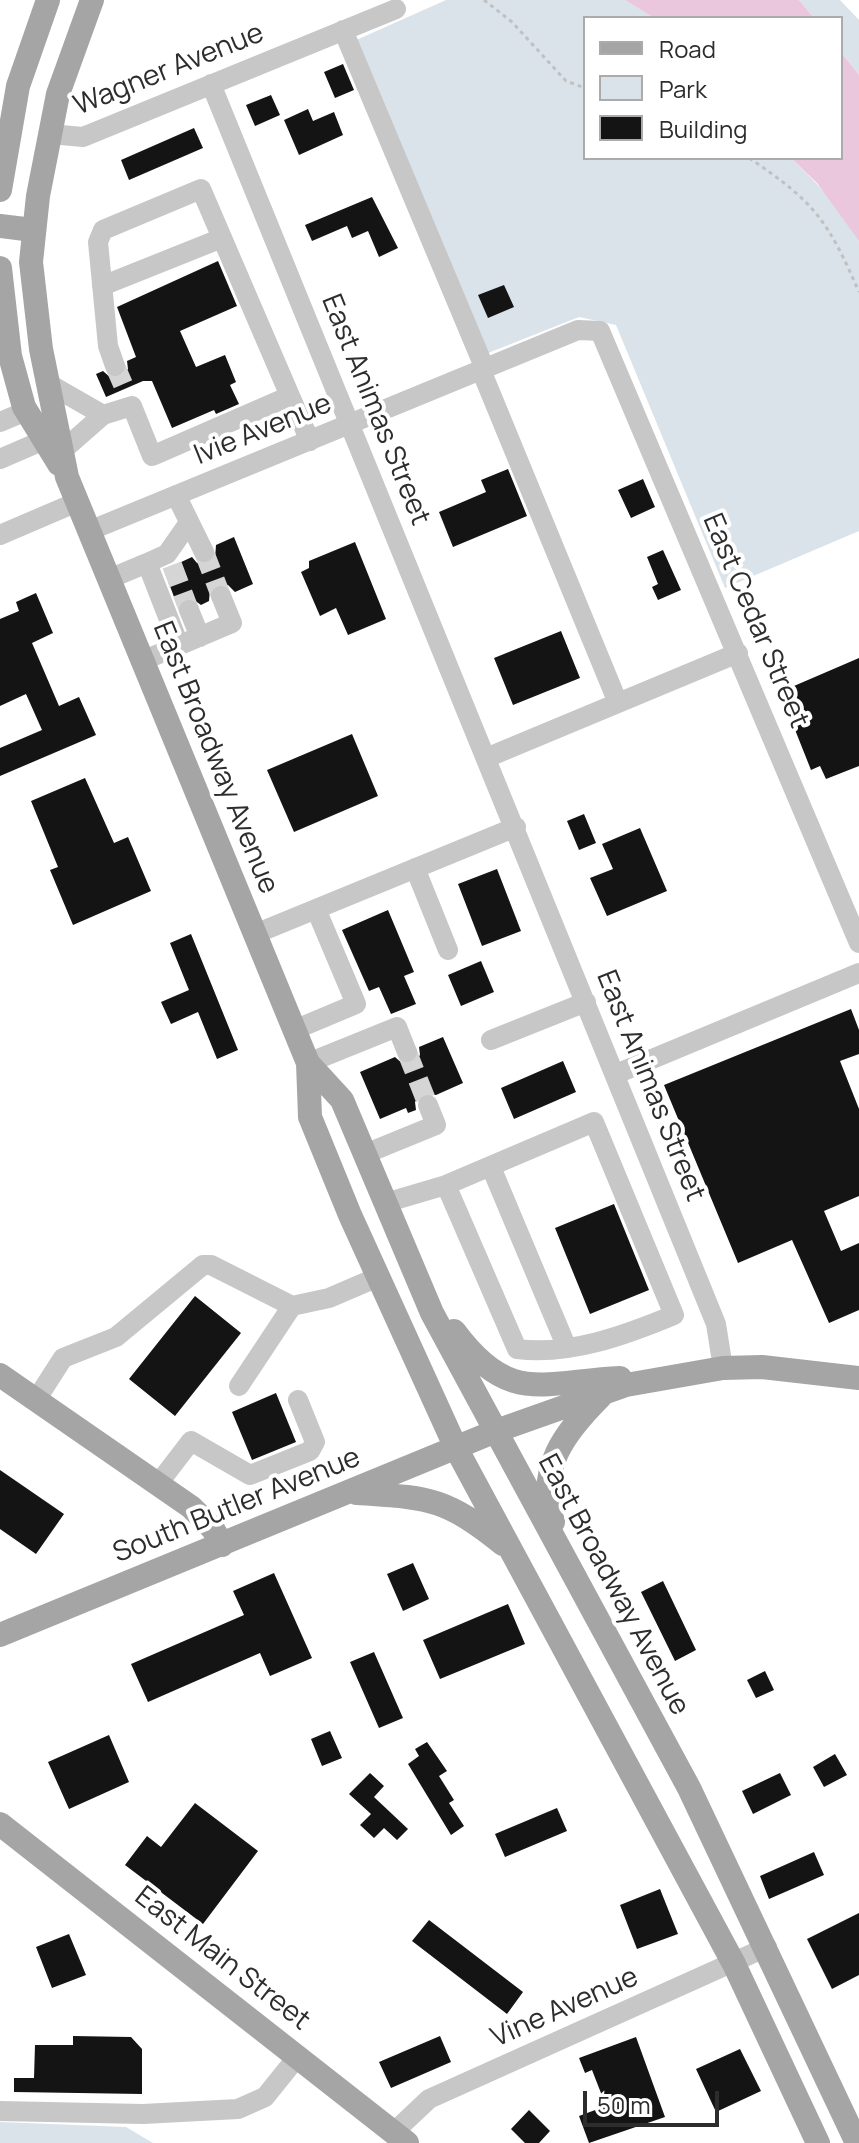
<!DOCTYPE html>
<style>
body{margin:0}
#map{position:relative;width:859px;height:2143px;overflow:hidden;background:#fff;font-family:Manrope,sans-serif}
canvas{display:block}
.legend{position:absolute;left:583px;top:16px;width:260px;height:144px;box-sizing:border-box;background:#fff;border:2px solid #ababab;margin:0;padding:10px 14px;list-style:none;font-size:24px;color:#2d2d2d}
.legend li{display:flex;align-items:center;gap:16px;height:40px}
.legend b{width:40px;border:2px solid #ababab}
.scale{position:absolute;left:583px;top:2091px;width:136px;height:36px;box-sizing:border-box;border:4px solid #2d2d2d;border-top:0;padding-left:10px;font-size:24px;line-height:28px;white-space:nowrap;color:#2d2d2d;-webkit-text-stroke:6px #fff;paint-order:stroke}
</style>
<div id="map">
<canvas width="859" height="2143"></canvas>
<ul class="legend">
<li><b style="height:10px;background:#a5a5a5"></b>Road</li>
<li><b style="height:22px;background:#dae3ea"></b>Park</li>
<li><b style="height:22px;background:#141414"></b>Building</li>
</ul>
<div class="scale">50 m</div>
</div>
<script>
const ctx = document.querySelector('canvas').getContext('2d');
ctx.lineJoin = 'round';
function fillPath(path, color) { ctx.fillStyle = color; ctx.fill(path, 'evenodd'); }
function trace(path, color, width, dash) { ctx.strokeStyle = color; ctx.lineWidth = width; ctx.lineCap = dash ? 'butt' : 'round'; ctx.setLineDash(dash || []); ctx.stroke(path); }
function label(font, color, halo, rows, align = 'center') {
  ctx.font = font + ' Manrope,sans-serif'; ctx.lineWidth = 8; ctx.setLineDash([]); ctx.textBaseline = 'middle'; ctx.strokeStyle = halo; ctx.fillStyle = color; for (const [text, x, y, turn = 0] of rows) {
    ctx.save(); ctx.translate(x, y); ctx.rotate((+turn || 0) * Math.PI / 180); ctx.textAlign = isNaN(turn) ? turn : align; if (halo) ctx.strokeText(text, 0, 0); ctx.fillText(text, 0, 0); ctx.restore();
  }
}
fillPath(new Path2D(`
 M446,0H625L654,18H585V158H791C817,183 842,209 859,241V531L725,588L616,325L579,317L483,355L354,41Z
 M799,0H840L859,20V75L841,52V18H814Z
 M0,2122L126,2127L153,2143H0Z`), '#dae3ea');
fillPath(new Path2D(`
 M625,0H799L814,18H654Z
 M841,52L859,75V241L817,183L791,158H841Z`), '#eac7dd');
fillPath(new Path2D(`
 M343,64L354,90L335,98L324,72Z
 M271,95L280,115L255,126L246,105Z
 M308,109L313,121L334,112L343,135L299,155L284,120Z
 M194,128L203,148L129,180L121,160Z
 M372,197L398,248L379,257L368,231L352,238L347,226L312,241L305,225Z
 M218,261L237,306L180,331L196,367L225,355L236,382L230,385L239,404L216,414L214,410L172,428L152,381H143L106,397L96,374L103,371L112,379L120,378L128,369L127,361L136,357L117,307Z
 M504,285L514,307L488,318L478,295Z
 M508,469L527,516L453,547L439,512L486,492L481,480Z
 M643,479L655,507L631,518L618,490Z
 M234,537L253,584L235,592L228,585L217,584L210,589L209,601L201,605L190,597L177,605L164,570L192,557L197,563L209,564L215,559L216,545Z
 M355,542L386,619L348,635L336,608L320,616L301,572L309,568V561Z
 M663,550L681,590L658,600L652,587L658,584L647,557Z
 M36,593L53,633L32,643L59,706L79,697L96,735L0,776V748L42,730L26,694L0,706V619L19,611L16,602Z
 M561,631L580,678L513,705L494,658Z
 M859,658V766L826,779L820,766L811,770L780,692Z
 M352,734L378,796L294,832L267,770Z
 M85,778L114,843L128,837L151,891L73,925L50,870L58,867L31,801Z
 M584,814L596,843L579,850L567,821Z
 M640,828L667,891L607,916L590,878L613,869L602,844Z
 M497,869L521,931L482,946L458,884Z
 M388,910L414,972L404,976L416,1004L391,1014L379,987L369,991L342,930Z
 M191,934L238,1050L217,1059L198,1012L171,1024L161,1002L189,990L170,943Z
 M481,961L494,992L461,1006L448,975Z
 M851,1009L859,1030V1054L840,1061L859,1109V1196L824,1211L841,1251L859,1243V1310L829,1323L792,1240L738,1263L664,1085Z
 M443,1037L463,1083L436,1095L422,1093L415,1102L416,1110L408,1113L406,1108L380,1119L360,1072L395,1057L404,1065L413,1064L420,1055L419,1047Z
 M563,1061L576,1092L514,1119L501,1088Z
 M614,1204L649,1290L590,1314L555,1228Z
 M195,1296L241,1333L175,1416L129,1379Z
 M276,1393L296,1442L252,1460L232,1412Z
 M0,1470L64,1514L36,1554L0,1529Z
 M413,1563L429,1599L403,1611L387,1574Z
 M274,1573L312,1658L270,1676L260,1653L148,1702L131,1664L244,1615L233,1591Z
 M663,1581L696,1650L675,1661L641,1592Z
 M508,1604L525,1644L440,1679L423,1640Z
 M374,1652L403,1718L379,1728L350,1662Z
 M765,1671L774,1690L756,1698L747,1680Z
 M330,1731L342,1758L322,1766L311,1739Z
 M109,1735L129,1782L69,1809L48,1762Z
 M427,1742L447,1771L439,1776L454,1800L449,1803L464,1826L451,1835L408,1764L419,1756L415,1749Z
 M835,1754L847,1775L824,1787L813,1767Z
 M370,1773L384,1786L374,1797L408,1829L397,1840L384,1828L374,1838L360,1825L371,1814L349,1794Z
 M780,1773L791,1795L753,1814L742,1791Z
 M195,1803L258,1851L203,1924L125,1865L147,1836L161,1847Z
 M557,1808L567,1831L505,1857L495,1834Z
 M814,1852L824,1875L769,1899L760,1876Z
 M660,1889L678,1934L637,1949L620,1905Z
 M859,1913V1975L832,1989L807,1939Z
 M429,1920L523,1992L507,2014L412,1941Z
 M69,1934L86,1975L52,1988L36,1947Z
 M73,2036L131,2037L142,2049V2094L14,2092V2078H34L35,2045H73Z
 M440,2036L451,2062L391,2088L379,2062Z
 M636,2037L665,2117L589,2143L579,2116L606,2106L592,2070L585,2073L579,2058Z
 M740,2049L761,2091L716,2112L696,2069Z
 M529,2110L550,2131L539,2143H525L511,2129Z`), '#141414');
trace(new Path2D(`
 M115,366L125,389
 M204,552L221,596
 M172,565L189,610
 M407,1052L428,1105`), '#d5d5d5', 20, [20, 10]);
trace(new Path2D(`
 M484,0L512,22L566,81L585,88
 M749,158C815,202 828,221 859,292`), '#c1c1c1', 3, [4, 4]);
trace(new Path2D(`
 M343,30L485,369
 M211,84L716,1324L723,1368
 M50,134L83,137L396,9
 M102,286L222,238
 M115,366L108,346L98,242L103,230L201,189L290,396
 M481,370L618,703
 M49,384L103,415L62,451
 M103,415L132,406L152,456L290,396L310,441
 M0,422L26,411
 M0,459L44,440
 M176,495L204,552
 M89,531L578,330L600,331L859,943
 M0,535L77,502
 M147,563L167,554L188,524
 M109,579L147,563L179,645
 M189,610L200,637
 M142,661L232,623L221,596
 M486,758L738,653
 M415,868L448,950
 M255,934L516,827
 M294,1030L356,1004L316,909
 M491,1040L586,1002
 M308,1063L397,1027L407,1052
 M616,1074L859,973
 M365,1154L436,1125L428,1105
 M491,1167L567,1348
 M385,1203L446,1185L517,1349C569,1356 626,1335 674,1315L594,1122L446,1185
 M239,1386L292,1306
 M36,1400L63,1358L116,1337L203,1265H211L292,1306L329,1298L378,1277
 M158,1484L191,1441L250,1475L310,1451L315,1442L298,1400
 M0,2111L143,2114L238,2109L265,2097L298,2056
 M394,2132L429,2099L767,1947`), '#c7c7c7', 20);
trace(new Path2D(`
 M92,0L58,94L38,196L31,262L41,349L67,477L308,1063L310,1117L350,1215L456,1448L734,1964L818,2143
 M0,190L18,86L48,0
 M0,226L33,230
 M0,268L10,356L24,407L59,464
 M308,1063L342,1100L432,1313L689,1788L857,2143
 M454,1331C509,1405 540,1382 620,1378
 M0,1375L191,1507L213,1529L222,1545
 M357,1493C430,1498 444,1497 503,1544
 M553,1522C537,1468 564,1433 600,1397
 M0,1635L496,1431L626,1385L723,1368L762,1367L859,1378
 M0,1824L407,2143`), '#a5a5a5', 24);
label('28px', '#2d2d2d', '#fff', [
 ["Wagner Avenue",169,70,-22],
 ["East Animas Street",375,410,68],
 ["Ivie Avenue",263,430,-22],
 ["East Cedar Street",755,621,67],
 ["East Broadway Avenue",215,758,68],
 ["East Animas Street",650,1086,68],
 ["South Butler Avenue",237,1506,-22],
 ["East Broadway Avenue",613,1585,62],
 ["East Main Street",222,1959,38],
 ["Vine Avenue",565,2008,-24]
]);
</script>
